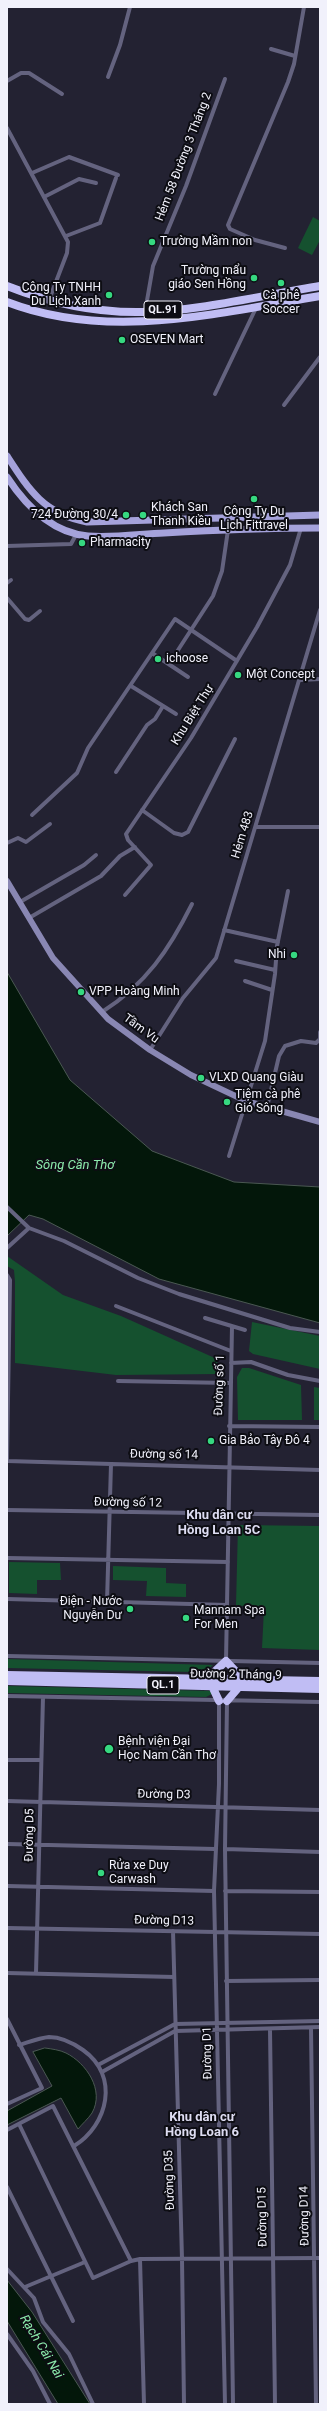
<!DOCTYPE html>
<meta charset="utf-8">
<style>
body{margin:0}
#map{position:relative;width:327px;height:2411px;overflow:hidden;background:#232232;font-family:Roboto,sans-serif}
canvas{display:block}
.frame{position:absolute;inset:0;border:8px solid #f1f1fb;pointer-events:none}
</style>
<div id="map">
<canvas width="327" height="2411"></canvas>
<div class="frame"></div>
</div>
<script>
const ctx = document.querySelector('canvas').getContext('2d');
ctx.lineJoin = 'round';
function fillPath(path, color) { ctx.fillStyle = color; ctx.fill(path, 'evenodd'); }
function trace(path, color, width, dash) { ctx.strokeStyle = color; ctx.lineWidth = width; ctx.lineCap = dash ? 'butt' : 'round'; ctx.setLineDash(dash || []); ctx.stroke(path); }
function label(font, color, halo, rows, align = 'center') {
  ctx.font = font + ' Roboto,sans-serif'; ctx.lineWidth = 4; ctx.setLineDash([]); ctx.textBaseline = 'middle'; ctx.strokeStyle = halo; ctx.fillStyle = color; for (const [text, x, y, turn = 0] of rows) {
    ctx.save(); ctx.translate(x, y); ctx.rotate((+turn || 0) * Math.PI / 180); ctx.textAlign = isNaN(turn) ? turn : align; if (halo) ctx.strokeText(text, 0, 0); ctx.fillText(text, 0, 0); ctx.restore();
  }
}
fillPath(new Path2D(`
 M313,217L320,221V240L312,255L298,248Z
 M7,1256L63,1295L121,1316L217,1359L218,1374L116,1375L15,1363V1282L14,1270L7,1266Z
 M252,1322L320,1336V1369L253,1354L249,1351Z
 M242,1368H249L301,1385L302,1420H238L237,1377Z
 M314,1387L320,1388V1420H314Z
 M238,1525L320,1526V1650L262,1648L264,1609L236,1605Z
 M9,1562L60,1563L61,1580H37V1594L9,1593Z
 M113,1566L166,1568V1583L186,1584V1597L146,1596L147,1581L113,1580Z
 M7,1659L213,1665L206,1671L193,1672L7,1668Z
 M7,1686L211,1691L212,1694L206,1697L7,1693Z`), '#15512f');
const water = new Path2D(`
 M7,972L70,1080L152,1151L234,1182L320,1187V1323L159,1279L43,1219L29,1215L7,1236Z
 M45,2048C52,2049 60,2050 66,2053C86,2063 105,2090 92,2113C88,2119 82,2124 78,2129L61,2098L7,2125V2111L52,2086L33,2052Z
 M7,2280L32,2312L90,2404H58L7,2321Z`);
fillPath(water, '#03170a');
trace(water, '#4a5852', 1);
trace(new Path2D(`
 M271,49L295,56
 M108,77L120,45L130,7
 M7,81L21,73H29L62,94
 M7,128L68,242L67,253L49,300
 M32,173L69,157L118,175
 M44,197L79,179L96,183
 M66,236L100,223L116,178
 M285,248L255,240L230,229L228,225L288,82L294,64L304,7
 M145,312L153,266L186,186L225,79
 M215,394L256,308
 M284,405L320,357
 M7,546L71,544L77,533
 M7,583L11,580
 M7,598L25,619L29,620L40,611
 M152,653L188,677
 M169,664L213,596L222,571L228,530
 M300,680L320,679
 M131,686L176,714
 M116,772L147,725L155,719L163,706
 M142,810L174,833L182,835L188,832L235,739
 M32,815L77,773L88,748L175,619L237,661
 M256,827H320
 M7,843L18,838L26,842L50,824
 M125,895L151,865L128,840L126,834L191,738L257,627L290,565L301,528
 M20,902L84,865L96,855
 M29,918L101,876L120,856L135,847
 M224,930L278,942
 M236,961L275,970
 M245,981L272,990
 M102,1012C146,984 169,950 192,904
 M150,1050L183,998L216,958L320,610
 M267,1107L279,1056L285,1046L301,1041L316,1043L320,1039V1032
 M229,1156L265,1041L275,974L277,946L288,891
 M7,1207L29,1228
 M7,1248L29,1228L64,1241L138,1278L179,1294L290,1328L320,1332
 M7,1275L10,1280L7,1459
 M116,1306L231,1351
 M205,1318L245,1330
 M231,1363L251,1362L288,1375L320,1381
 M118,1381L230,1383
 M229,1426L320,1427
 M7,1461L320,1470
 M7,1510L320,1515
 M7,1558L228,1562
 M7,1599L227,1605
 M107,1602L111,1464
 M7,1656L320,1663
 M226,1661L232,1326
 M7,1696L320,1702
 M219,1701V1784L214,1891L225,2404
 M227,1701L225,1849L233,2404
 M7,1760H41
 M7,1801L320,1810
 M7,1844L215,1849
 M225,1849L320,1852
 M7,1886L214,1891
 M225,1891L320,1892
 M7,1928L320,1934
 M173,1931L182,2259L184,2404
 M7,1973L174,1977
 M36,1973L43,1697
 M226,1981L320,1980
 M7,2019L42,2088L7,2104
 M311,2028L316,2404
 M270,2029L275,2404
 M19,2045C29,2042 39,2038 49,2037C62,2037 73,2043 83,2050C120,2076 108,2125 74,2146
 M98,2065L175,2024L320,2021
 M102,2072L175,2031L320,2027
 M19,2124L93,2278L131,2261L140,2259L320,2258
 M7,2130L53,2106L131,2261
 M7,2187L73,2321
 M140,2259L144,2404
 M7,2269L34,2298L43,2322L69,2354L93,2404
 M25,2287L85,2262
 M7,2334L33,2371L50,2404`), '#64637f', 4);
trace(new Path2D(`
 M7,881L53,958L108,1019L150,1050L191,1075L246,1101L320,1122`), '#8987b3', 6);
trace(new Path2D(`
 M7,456C29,490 44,514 87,522L320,515
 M7,477C26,506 52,533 88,536C113,538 140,534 164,533C216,530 268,528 320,528`), '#a5a2db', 7);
trace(new Path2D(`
 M7,286C50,303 97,313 143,312C200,311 264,295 320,286
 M7,302C108,341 218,313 320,296
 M7,1675L320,1681
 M208,1678L226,1661L243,1679
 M7,1681L320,1689
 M212,1686L219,1701
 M227,1701L239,1687`), '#c0bdf4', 8);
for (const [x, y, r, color] of [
 [152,242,4,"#36d880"],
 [254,278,4,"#36d880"],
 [281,283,4,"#36d880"],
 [109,295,4,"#36d880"],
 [122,340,4,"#36d880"],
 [254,499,4,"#36d880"],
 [126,515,4,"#36d880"],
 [143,515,4,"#36d880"],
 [82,543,4,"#36d880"],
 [158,659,4,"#36d880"],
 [238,675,4,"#36d880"],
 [294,955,4,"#36d880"],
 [81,992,4,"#36d880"],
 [201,1078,4,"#36d880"],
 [227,1102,4,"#36d880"],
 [211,1441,4,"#36d880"],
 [130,1609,4,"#36d880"],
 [186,1618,4,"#36d880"],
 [109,1749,5,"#36d880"],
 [101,1873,4,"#36d880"]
]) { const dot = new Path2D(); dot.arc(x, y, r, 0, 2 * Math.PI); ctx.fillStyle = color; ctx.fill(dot); trace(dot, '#0d0d13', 1.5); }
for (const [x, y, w] of [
 [163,310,38],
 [163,1685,32]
]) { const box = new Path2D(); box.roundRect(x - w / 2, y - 9, w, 18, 3); ctx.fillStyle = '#0d0d13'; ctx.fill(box); trace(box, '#f1f1fb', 1); }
label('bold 11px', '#f1f1fb', null, [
 ["QL.91",163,310],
 ["QL.1",163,1685]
]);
label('12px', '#f1f1fb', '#0d0d13', [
 ["Hẻm 58 Đường 3 Tháng 2",184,157,-69],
 ["Khu Biệt Thự",193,715,-58],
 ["Hẻm 483",243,835,-73],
 ["Tầm Vu",141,1029,36],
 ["Đường số 1",220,1385,-88],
 ["Đường số 14",164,1455,1],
 ["Đường số 12",128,1503,1],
 ["Đường 2 Tháng 9",236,1675,1],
 ["Đường D3",164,1795,1],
 ["Đường D5",30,1835,-89],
 ["Đường D13",164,1921,1],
 ["Đường D1",208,2053,-91],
 ["Đường D35",170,2180,-92],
 ["Đường D14",305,2216,-91],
 ["Đường D15",263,2217,-91]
]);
label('12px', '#f1f1fb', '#0d0d13', [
 ["Trường Mầm non",160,242],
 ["Trường mẩu",246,271,"right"],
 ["giáo Sen Hồng",246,285,"right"],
 ["Công Ty TNHH",101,288,"right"],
 ["Du Lịch Xanh",101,302,"right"],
 ["Cà phê",281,296,"center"],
 ["Soccer",281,310,"center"],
 ["OSEVEN Mart",130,340],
 ["Khách Sạn",151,508],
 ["Thanh Kiều",151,522],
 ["Công Ty Du",254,512,"center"],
 ["Lịch Fittravel",254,526,"center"],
 ["724 Đường 30/4",118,515,"right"],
 ["Pharmacity",90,543],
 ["ichoose",166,659],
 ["Một Concept",246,675],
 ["Nhi",286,955,"right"],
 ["VPP Hoàng Minh",89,992],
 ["VLXD Quang Giàu",209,1078],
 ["Tiệm cà phê",235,1095],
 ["Gió Sông",235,1109],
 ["Gia Bảo Tây Đô 4",219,1441],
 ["Điện - Nước",122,1602,"right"],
 ["Nguyễn Dư",122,1616,"right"],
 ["Mannam Spa",194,1611],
 ["For Men",194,1625],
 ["Bệnh viện Đại",118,1742],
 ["Học Nam Cần Thơ",118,1756],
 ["Rửa xe Duy",109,1866],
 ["Carwash",109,1880]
], 'left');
label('italic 13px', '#8ceaac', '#0d0d13', [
 ["Sông Cần Thơ",75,1166],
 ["Rạch Cái Nai",41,2347,59]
]);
label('bold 13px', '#deddf2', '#0d0d13', [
 ["Khu dân cư",219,1516],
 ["Hồng Loan 5C",219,1531],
 ["Khu dân cư",202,2118],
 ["Hồng Loan 6",202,2133]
]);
</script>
